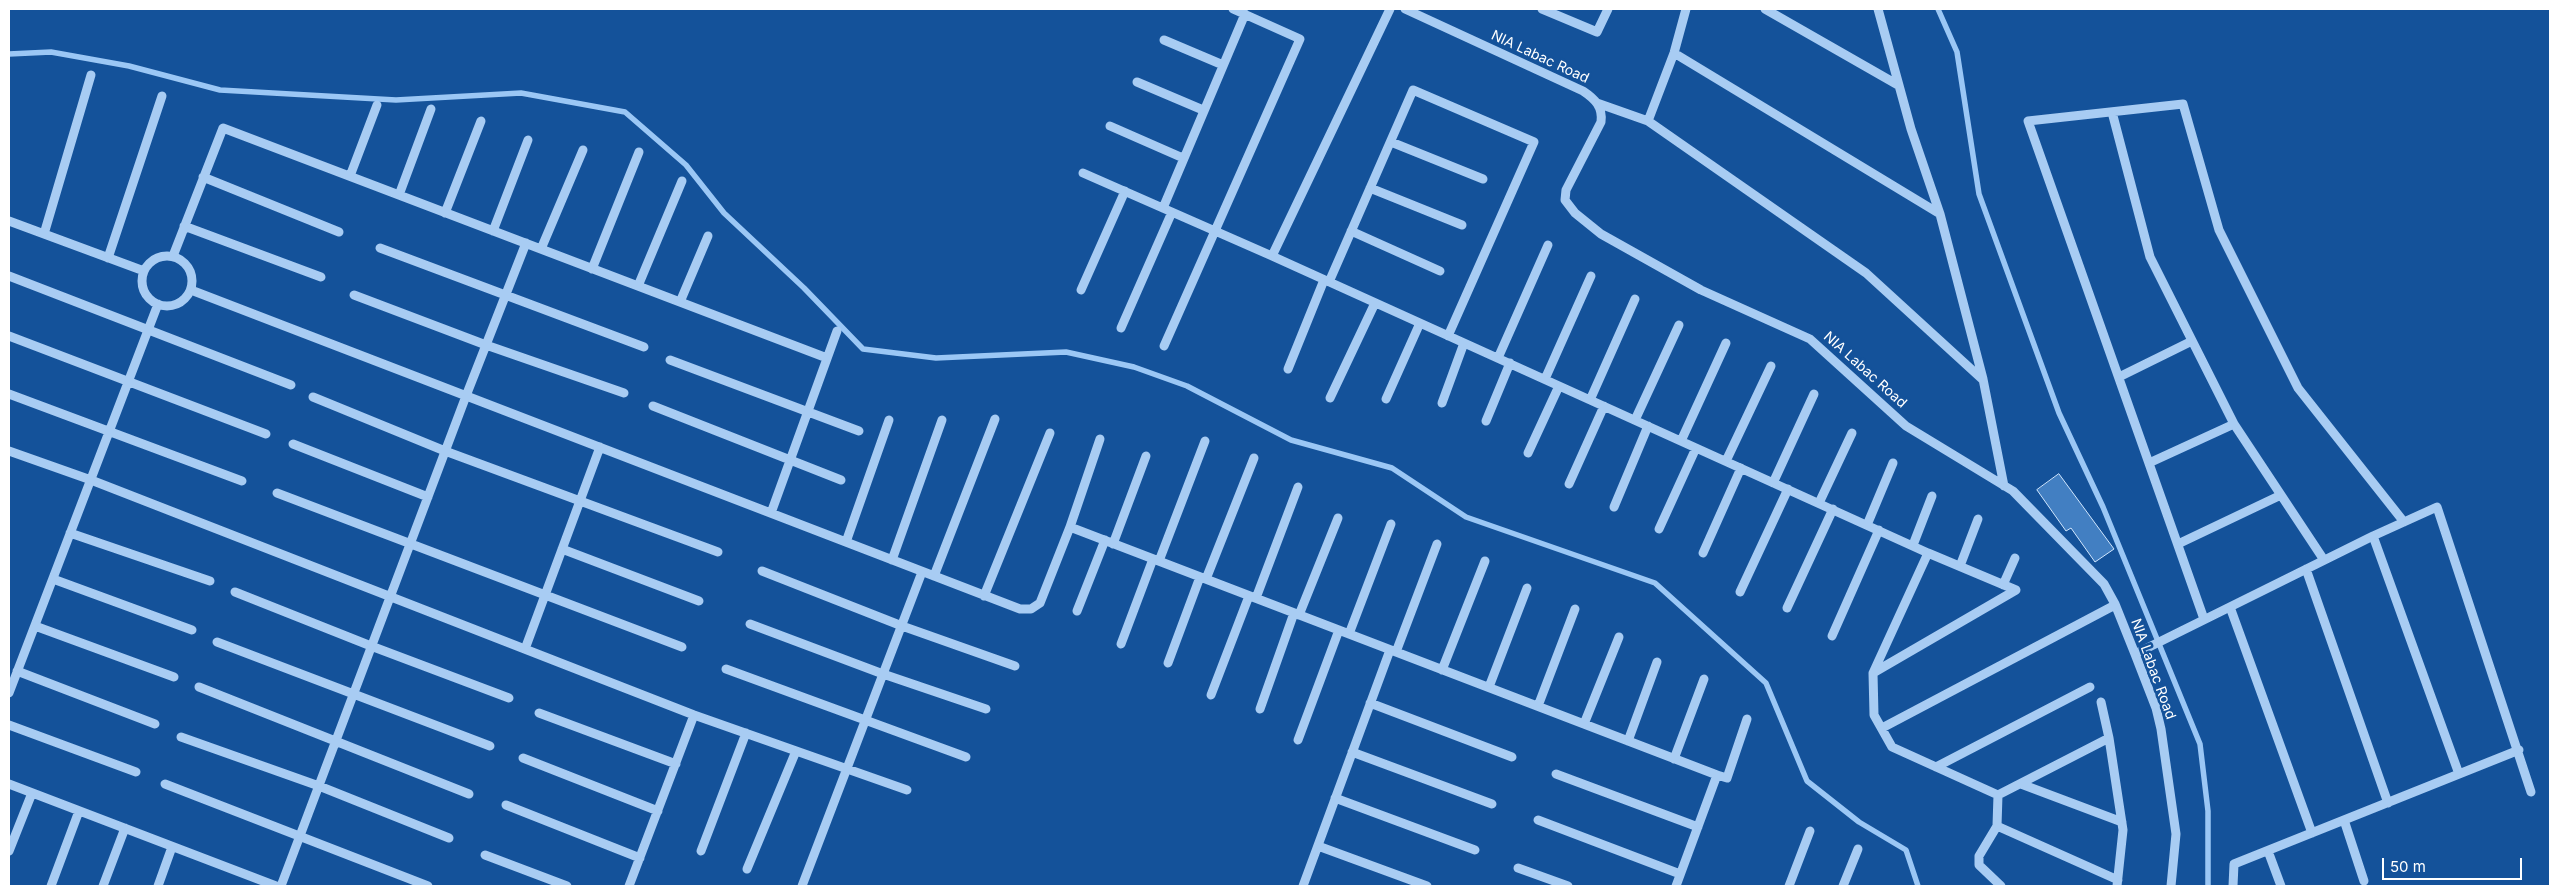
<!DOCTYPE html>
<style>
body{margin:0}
#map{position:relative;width:2559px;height:895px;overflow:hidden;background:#14529a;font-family:Inter,sans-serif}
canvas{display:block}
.frame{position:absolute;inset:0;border:10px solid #fff;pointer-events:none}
.scale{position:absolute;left:2382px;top:858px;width:140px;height:22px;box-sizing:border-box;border:2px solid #fff;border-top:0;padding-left:6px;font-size:15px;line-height:18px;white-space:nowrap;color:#fff;-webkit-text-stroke:4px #14529a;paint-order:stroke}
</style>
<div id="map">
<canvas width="2559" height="895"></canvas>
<div class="frame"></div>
<div class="scale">50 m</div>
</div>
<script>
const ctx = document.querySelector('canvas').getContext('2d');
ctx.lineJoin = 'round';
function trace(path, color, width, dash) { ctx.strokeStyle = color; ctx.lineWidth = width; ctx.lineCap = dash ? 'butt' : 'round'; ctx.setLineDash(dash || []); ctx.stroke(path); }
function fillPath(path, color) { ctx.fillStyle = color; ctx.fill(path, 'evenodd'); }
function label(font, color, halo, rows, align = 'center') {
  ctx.font = font + ' Inter,sans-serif'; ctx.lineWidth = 5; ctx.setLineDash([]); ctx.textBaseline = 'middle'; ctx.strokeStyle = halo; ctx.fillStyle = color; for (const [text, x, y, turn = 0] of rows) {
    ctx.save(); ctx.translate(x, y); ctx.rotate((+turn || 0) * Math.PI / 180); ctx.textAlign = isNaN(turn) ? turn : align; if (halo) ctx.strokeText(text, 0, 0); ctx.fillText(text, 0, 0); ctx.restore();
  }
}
trace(new Path2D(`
 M1938,9L1957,52L1979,194L2059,413L2103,507L2200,744L2208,811V886
 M9,54L51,52L129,66L220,90L396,100L521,93L625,112L686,165L724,213L804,288L863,349L936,358L1066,352L1134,367L1187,386L1291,440L1392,468L1466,517L1655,583L1766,683L1807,781L1859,822L1906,850L1918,886`), '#9bc7f5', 5.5);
const building = new Path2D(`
 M2059,474L2114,549L2095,562L2071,528L2066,531L2037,490Z`);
fillPath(building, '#427fc2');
trace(building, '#d0e6fd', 1);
trace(new Path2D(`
 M1390,9L1272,256L1928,553L1873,673L1874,715L1892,747L1998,795L1997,826L1979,856V865L2001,886
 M1405,9L1583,91C1595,99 1603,107 1601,122L1566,190L1565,200L1575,213L1601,234L1701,290L1810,339L1906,426L2013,491L2104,584L2115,604L2135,654L2156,708L2161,729L2176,834L2171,886
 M1542,9L1597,32L1608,9
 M1765,9L1898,85
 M1878,9L1911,129L1940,214L1983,379L2004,486
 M1164,40L1223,65
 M1674,53L1940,214
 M1137,82L1203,110
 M1597,103L1648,121L1866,273L1982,379
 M2112,112L2150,257L2234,424L2324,560
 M1648,121L1674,53L1686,9
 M1110,126L1183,158
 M1391,142L1483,179
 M1083,173L1272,256
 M350,176L377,105
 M203,177L339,232
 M1370,188L1462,225
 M399,195L431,109
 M1163,208L1245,14
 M445,213L481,121
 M9,221L144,271
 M184,226L321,277
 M493,231L528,140
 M1351,231L1440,271
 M44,234L91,75
 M380,248L644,347
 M541,249L583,150
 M142 281a25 25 0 1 1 50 0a25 25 0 1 1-50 0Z
 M173,256L223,128L827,358
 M108,258L162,96
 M592,269L639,152
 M9,276L291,385
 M1329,282L1413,90L1534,142L1448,336
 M638,286L682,181
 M191,290L1020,609H1031L1040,603L1070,527L1717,775L1676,886
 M1081,290L1125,191
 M354,295L486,345L624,393
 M680,302L708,236
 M1121,328L1172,212
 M9,336L266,434
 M1164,346L1300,39L1233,9
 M1498,358L1548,245
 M670,360L859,431
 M1288,369L1324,280
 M2119,377L2192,341
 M1545,379L1591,276
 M9,394L242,481
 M313,397L445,451L718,552
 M1330,398L1375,303
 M1386,399L1420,323
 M1590,400L1635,299
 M1442,403L1464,343
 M653,406L841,480
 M1635,420L1679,325
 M1486,421L1510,363
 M1681,441L1726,343
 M293,444L428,497
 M9,451L91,480L694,715L907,790
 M1528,453L1559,386
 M1726,461L1771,366
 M2149,463L2234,424
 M1773,483L1814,394
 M1569,484L1604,406
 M277,493L682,647
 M1819,503L1852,433
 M1614,507L1648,426
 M771,513L837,331
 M1867,525L1893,463
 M1070,527L1100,439
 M1659,529L1696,448
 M70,533L210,581
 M2373,536L2459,774
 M846,542L889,420
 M1113,544L1146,456
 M2178,544L2281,495
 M1913,545L1932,496
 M562,549L699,601
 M1703,553L1741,468
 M892,560L942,420
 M1159,561L1205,441
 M1960,566L1978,519
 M2306,569L2388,803
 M762,571L902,626L1015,666
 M934,576L995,419
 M53,579L192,630
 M1206,579L1254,458
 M2003,585L2015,558
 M235,592L371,646L509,698
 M1740,592L1788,489
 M984,596L1050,433
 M1256,598L1298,487
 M2230,607L2312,833
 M1787,608L1833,509
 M1077,611L1105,540
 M1299,615L1338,518
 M2204,619L2028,121L2183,104L2219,230L2298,388L2404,522
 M750,624L883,674L986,709
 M35,626L174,677
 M1349,634L1391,524
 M1832,636L1879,530
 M217,642L490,746
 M1121,644L1153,559
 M525,649L600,447
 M1396,652L1437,544
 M2135,654L2373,536L2437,507L2531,792
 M1168,663L1200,577
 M726,669L966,757
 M1442,670L1485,561
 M17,671L155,724
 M1873,673L2016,590L1928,553
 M199,687L469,794
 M1489,687L1527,588
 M9,693L158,304
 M1211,695L1249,596
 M2101,702L2109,738
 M1370,703L1512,757
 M1538,706L1575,609
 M1260,709L1294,613
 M539,713L676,764
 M1584,724L1619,637
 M9,725L136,772
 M1882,728L2115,605
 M181,737L319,786L449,838
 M1298,740L1339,630
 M1628,741L1657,662
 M1352,752L1492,804
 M523,758L658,811
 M1674,759L1704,679
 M1936,767L2090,687
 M1556,774L1698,827
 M1717,775L1727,778L1747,719
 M9,784L276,886
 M165,784L428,886
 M2021,784L2122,822
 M1998,795L2109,738L2123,830L2117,886
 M1335,798L1475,850
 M506,805L640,858
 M1538,820L1680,874
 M2344,820L2364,881
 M1997,826L2118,880
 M1318,846L1427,886
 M9,851L32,793
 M701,851L746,733
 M2268,851L2281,886
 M485,855L567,886
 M1518,868L1568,886
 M747,869L796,751
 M51,886L79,811
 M103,886L125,828
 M158,886L172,847
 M281,886L466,396L526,243
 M629,886L694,715
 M802,886L922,572
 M1303,886L1390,650
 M1789,886L1810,831
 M1843,886L1858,849
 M2233,886L2234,864L2519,750`), '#a8ccf3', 9);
label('14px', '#fff', '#14529a', [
 ["NIA Labac Road",1540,57,25],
 ["NIA Labac Road",1865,370,42],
 ["NIA Labac Road",2153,669,70]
]);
</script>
